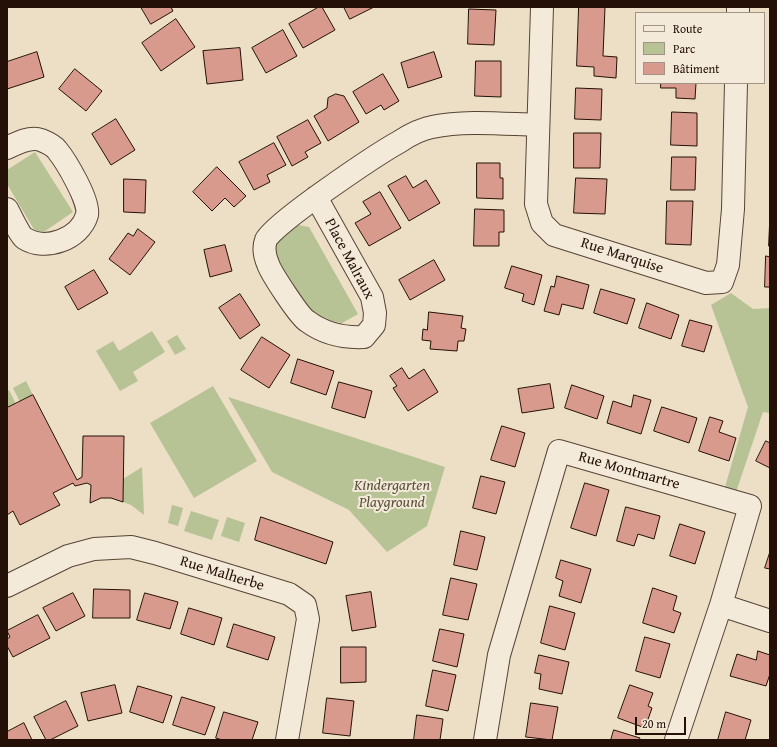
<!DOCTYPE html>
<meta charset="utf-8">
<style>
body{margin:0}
#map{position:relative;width:777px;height:747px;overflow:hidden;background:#ecdfc5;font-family:"Gentium Book Plus",serif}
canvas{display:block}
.frame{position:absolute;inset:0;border:8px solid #251007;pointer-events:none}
.legend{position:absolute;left:635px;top:12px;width:130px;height:72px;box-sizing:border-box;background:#f3ead9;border:1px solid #a19385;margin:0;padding:5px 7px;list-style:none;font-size:12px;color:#251007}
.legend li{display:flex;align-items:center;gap:8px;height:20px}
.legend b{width:20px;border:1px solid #a19385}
.scale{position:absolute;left:635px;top:717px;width:51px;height:18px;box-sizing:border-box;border:2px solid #251007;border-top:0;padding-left:5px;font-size:12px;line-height:14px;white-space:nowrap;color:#251007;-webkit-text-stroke:3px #f3ead9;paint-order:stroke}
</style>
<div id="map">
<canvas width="777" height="747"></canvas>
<div class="frame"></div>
<ul class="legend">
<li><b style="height:5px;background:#f3ead9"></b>Route</li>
<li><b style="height:11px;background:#b7c295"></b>Parc</li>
<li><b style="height:11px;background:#d99a8e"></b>Bâtiment</li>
</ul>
<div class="scale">20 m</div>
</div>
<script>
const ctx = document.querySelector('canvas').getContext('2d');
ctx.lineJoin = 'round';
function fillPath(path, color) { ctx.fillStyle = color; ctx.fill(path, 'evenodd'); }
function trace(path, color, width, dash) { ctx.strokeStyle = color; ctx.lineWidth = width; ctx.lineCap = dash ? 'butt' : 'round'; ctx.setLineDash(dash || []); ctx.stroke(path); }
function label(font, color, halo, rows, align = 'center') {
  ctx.font = font + ' "Gentium Book Plus",serif'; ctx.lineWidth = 4; ctx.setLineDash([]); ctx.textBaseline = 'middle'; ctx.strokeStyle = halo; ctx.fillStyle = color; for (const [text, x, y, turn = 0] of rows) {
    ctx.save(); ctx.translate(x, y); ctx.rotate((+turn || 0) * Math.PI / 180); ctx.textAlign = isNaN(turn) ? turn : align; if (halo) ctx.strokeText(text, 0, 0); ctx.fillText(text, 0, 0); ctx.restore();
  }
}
fillPath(new Path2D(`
 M35,152L73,212L38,236L7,184V170Z
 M298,225L309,227L358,314L342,323L324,319L308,311L275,264L274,249L282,232Z
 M731,293L753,309L770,308V413L763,412L734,498L723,494L748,407L711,305Z
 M152,331L165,352L133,372L138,381L120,391L96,351L113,341L119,351Z
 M177,335L186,349L175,355L167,341Z
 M26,381L33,395L20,402L13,388Z
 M213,386L257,461L194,498L150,423Z
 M9,390L16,404L7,408V391Z
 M228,397L445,467L427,526L387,552L349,510L272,472Z
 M142,467L144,515L131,505L123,502V479Z
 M172,505L183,508L178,526L168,523Z
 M191,511L219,520L212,540L184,531Z
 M227,517L245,523L239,542L221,536Z`), '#b7c295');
const building = new Path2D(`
 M141,7H171L173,11L151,24Z
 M319,7H322L335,30L303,48L289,24Z
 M344,7H374L350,19Z
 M579,7H605L603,56L617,57L616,78L594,76V67L577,66Z
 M469,9L496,10L494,45L468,44Z
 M176,19L195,47L161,71L142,43Z
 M283,30L297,56L266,73L252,48Z
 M240,48L243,80L207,84L203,51Z
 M37,52L44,77L7,89V62Z
 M434,52L442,77L408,88L401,63Z
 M476,61H501V97L475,96Z
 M75,69L102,91L86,111L59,89Z
 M383,74L399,101L384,110L381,105L366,114L353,92Z
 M661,83H696L695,99L676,98V88H661Z
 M576,88L602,89L601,120L575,119Z
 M336,94L344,96L359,122L328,141L314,116L327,108L328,98Z
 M672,112L697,113V146L671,145Z
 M116,119L135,150L111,165L92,134Z
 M308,120L321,143L305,152L308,157L292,166L277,137Z
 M574,133H601L600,168H574Z
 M274,143L286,165L267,175L270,182L254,190L239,162Z
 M672,157H696L695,190H671Z
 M477,163H500V178H503V199L477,198Z
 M217,167L246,196L234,207L225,198L212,211L193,192Z
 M406,176L413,188L426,180L440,203L409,221L388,186Z
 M576,178L607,179L605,214L574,213Z
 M124,179L146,180L145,213L124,212Z
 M380,192L401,228L369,246L355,223L371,214L363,202Z
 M667,201H693L691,245L666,244Z
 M475,209L504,210V232H499V246H474Z
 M770,215V246H769Z
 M138,229L155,242L130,275L109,259L128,233L133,236Z
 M225,245L232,271L210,277L204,250Z
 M766,256L770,257V287H765Z
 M434,260L445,280L410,300L399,280Z
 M512,266L542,275L534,305L522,301L524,294L505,288Z
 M94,270L108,293L78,310L65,287Z
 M557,276L589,285L583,309L562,304L559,315L544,311L551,286L554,287Z
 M601,289L635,299L627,324L594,313Z
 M240,294L260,325L240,339L219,308Z
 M647,303L679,315L671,339L639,328Z
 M429,312L463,316L461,328L466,329L464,341H458L457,351L430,349L431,341L422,340L423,329L427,330Z
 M690,320L712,326L704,352L682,346Z
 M262,337L290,355L269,388L241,370Z
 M298,359L334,371L326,395L291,383Z
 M402,368L409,379L424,369L438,392L408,411L393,388L397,386L390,376Z
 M339,382L372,391L365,418L332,408Z
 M550,384L554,408L522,413L518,389Z
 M572,385L604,396L597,419L565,408Z
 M33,395L77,480L82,477L83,436H124L123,502L111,498H101L90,503L91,485L87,483L75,486L73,483L53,493L60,505L20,525L13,511L7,515V408Z
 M634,395L651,400L641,434L607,423L613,401L631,407Z
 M662,407L697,418L689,443L654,431Z
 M710,417L723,421L719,432L736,438L729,461L699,451Z
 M502,426L525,433L515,467L491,460Z
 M766,441L770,443V468L756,461Z
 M481,476L505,482L496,514L473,508Z
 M585,483L609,490L596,536L571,528Z
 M626,507L660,516L654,539L638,534L634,546L617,541Z
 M261,517L333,542L326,564L255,540Z
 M680,524L705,532L695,564L670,556Z
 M461,531L485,537L477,570L454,565Z
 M770,552V569L765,568Z
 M561,560L591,569L581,603L559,596L563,581L556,578Z
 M451,578L477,584L468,620L443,615Z
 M653,588L677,596L673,610L681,613L674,633L643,623Z
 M94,589L130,590V618H93Z
 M371,592L376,627L352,631L346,596Z
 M73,593L85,616L56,631L43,608Z
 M145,593L178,602L170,629L137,620Z
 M550,606L575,613L565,650L541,643Z
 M189,608L222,618L214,645L181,634Z
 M38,615L50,638L13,657L7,646V639L10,637L7,631Z
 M234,624L275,637L268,660L227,647Z
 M440,629L464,634L457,667L433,661Z
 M645,637L670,644L660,678L636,671Z
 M341,647H366V682L341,683Z
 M758,651L770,655V674L766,686L730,676L737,654L756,660Z
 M539,655L569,662L562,694L539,689L541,674L535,673Z
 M433,670L456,675L448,711L426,706Z
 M115,685L122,713L88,721L81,693Z
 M630,685L653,693L648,706L652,708L645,728L618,718Z
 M138,686L172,696L163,723L130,712Z
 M182,697L215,707L205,735L173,725Z
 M327,698L354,701L350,736L323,733Z
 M66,701L78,726L50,740H46L34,717Z
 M531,703L558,707L552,740L526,737Z
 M224,712L258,722L252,740H222L216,738Z
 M726,712L751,720L745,740H718Z
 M417,715L443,719L440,740H414Z
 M24,723L32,740H7V732Z
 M614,730L640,738L639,740H611Z`);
fillPath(building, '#d99a8e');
trace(building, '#251007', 1);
const minor = new Path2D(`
 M542,7L536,204L542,223L554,235L706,283L722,282L728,265L733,209L736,83
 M738,13V7
 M7,148C17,143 30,136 41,140C46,142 54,146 57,150C66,161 90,201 87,215C80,239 45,252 24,238C19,234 11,216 7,209
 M316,197L372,297L375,313L374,325L364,337C344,338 323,333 307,321C299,316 271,273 268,264C265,257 263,248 266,240C271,225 379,153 399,142C408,136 421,129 432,127C466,120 503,124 538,125
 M7,586L68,556L94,549L131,547L155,553L289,594L305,605L308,619L287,740
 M721,605L770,621
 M485,740L499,655L559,451L750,506L721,605L676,740`);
trace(minor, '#574436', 24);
trace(minor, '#f3ead9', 22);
label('15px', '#251007', '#f3ead9', [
 ["Rue Marquise",622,256,18],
 ["Place Malraux",349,259,62],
 ["Rue Montmartre",629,471,16],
 ["Rue Malherbe",222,574,17]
]);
label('italic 15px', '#584e39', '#f3ead9', [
 ["Kindergarten",392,486],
 ["Playground",392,503]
]);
</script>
